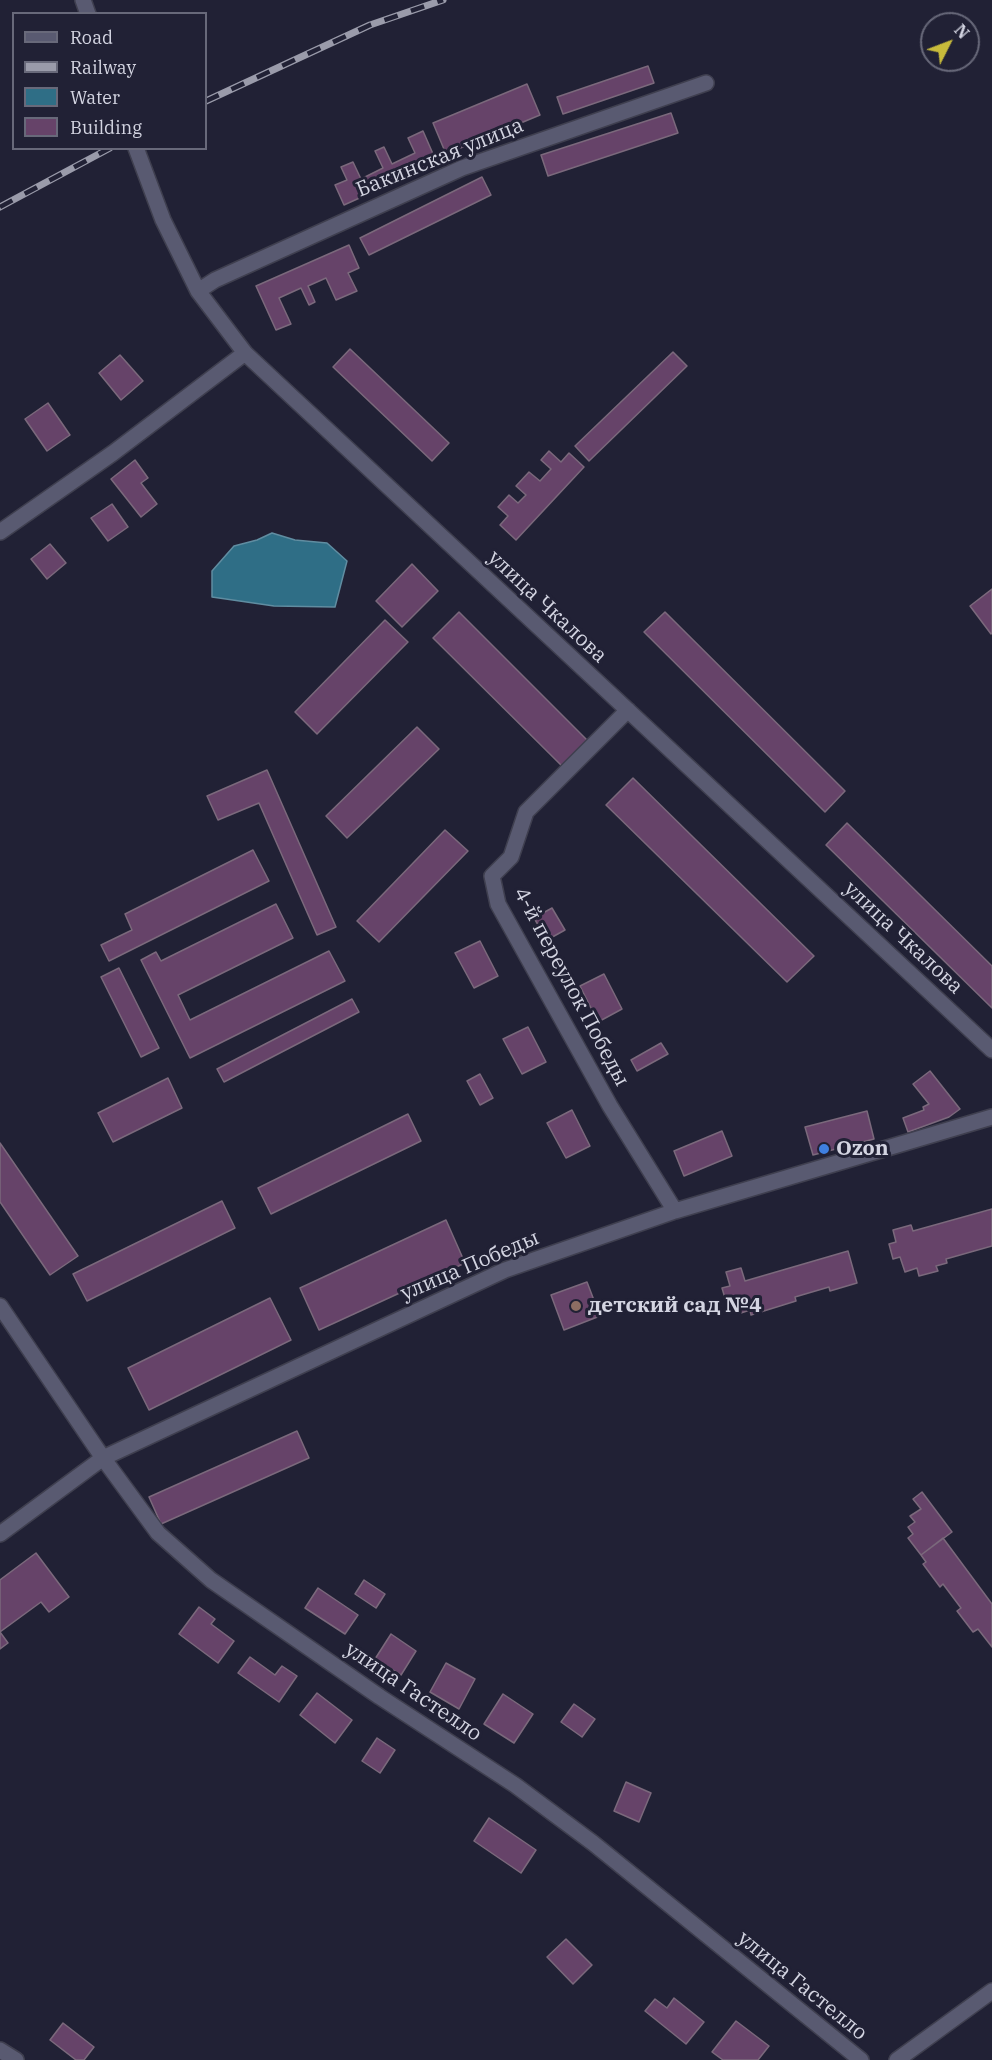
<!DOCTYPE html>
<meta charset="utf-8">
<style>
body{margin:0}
#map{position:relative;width:992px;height:2060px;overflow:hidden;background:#212135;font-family:"IBM Plex Serif",serif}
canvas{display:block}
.legend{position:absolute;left:12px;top:12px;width:195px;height:138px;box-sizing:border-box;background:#212135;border:2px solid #68697a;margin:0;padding:8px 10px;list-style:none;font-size:18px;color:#d3d4e1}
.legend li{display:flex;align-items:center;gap:12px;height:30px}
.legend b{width:30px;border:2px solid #68697a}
.north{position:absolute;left:920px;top:12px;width:60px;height:60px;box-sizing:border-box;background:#212135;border:2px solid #68697a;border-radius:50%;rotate:48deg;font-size:16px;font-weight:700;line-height:24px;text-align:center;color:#d3d4e1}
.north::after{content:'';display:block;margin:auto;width:21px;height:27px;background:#c8bb3b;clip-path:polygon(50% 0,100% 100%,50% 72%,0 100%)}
</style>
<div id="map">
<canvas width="992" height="2060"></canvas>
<ul class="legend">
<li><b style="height:8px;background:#595a71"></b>Road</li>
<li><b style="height:8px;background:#9a9baa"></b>Railway</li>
<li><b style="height:16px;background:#2f6e86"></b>Water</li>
<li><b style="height:16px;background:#664369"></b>Building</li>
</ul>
<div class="north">N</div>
</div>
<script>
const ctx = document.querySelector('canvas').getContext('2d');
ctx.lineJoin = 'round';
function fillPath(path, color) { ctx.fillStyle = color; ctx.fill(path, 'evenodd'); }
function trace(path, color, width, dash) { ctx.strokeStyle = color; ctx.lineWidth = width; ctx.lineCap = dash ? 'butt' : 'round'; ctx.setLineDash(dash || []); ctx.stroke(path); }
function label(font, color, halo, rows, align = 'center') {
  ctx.font = font + ' "IBM Plex Serif",serif'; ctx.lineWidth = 6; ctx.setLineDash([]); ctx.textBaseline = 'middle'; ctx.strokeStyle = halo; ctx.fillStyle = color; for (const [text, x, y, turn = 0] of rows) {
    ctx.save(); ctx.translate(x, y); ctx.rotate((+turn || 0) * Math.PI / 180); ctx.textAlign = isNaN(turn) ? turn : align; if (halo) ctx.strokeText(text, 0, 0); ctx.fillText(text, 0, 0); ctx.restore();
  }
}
const water = new Path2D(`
 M272,533L295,540L327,543L347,561L335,607L274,606L212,597V571L234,546L257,540Z`);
fillPath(water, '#2f6e86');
trace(water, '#608da1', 1.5);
const building = new Path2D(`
 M648,66L654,83L563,114L557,97Z
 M527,84L540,115L446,154L433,123Z
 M671,113L678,133L548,176L541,155Z
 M423,131L437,163L344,205L335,185L347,180L341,167L353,162L361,179L383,168L375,151L384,147L392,164L415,153L408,138Z
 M482,177L491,195L369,255L360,238Z
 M349,245L359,268L348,273L357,291L336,300L326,278L308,286L315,302L309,305L301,288L279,298L291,324L276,330L256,286Z
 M350,349L449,443L432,461L333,367Z
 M673,352L687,366L589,461L575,446Z
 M120,355L143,381L121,400L99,373Z
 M48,403L70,435L47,451L25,419Z
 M549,451L561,462L569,453L584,467L516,540L500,525L508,516L498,507L509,495L518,503L526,495L516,486L529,472L540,481L551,469L541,460Z
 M135,460L148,478L141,483L157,504L141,517L111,479Z
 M112,504L128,527L108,541L91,518Z
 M50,544L66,563L47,579L31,559Z
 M412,564L438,591L402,627L376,601Z
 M992,589V633L991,634L970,606Z
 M459,612L590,743L565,769L433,638Z
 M665,612L845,791L825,812L644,632Z
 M385,620L408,642L317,734L295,712Z
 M417,727L439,749L347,838L326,816Z
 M267,770L336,927L317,935L259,803L218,820L207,796Z
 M633,778L814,956L787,982L606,805Z
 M847,823L992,966V1008L826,845Z
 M445,830L468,851L379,942L357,921Z
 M253,850L269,881L109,961L101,945L132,930L125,914Z
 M276,904L293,938L178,995L190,1020L329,951L345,981L190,1058L141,960L156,952L161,961Z
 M552,908L565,930L547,940L534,918Z
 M480,941L498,976L474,988L455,953Z
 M119,968L159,1048L141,1057L101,977Z
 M604,974L622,1009L598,1022L580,986Z
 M352,999L359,1012L224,1082L217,1069Z
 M528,1027L546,1062L522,1074L503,1039Z
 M661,1043L668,1054L637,1071L631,1060Z
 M930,1071L960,1109L949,1117L908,1132L903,1118L924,1110L923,1107L929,1104L913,1084Z
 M480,1074L493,1098L480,1105L467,1081Z
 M168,1078L182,1108L113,1142L98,1113Z
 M572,1110L590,1146L566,1158L547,1123Z
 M867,1111L874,1139L813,1155L805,1127Z
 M408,1114L421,1141L271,1214L258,1188Z
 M722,1131L732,1156L684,1176L674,1151Z
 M0,1143L78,1256L50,1275L0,1202Z
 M222,1201L235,1228L87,1301L73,1274Z
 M992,1209V1246L946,1259L947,1263L936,1266L938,1271L919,1276L917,1268L905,1272L900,1257L893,1259L889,1244L896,1242L893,1230L911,1225L913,1231Z
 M446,1220L465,1263L319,1330L300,1288Z
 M848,1251L857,1283L830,1291L829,1287L795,1297L796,1301L751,1315L750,1310L738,1314L735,1302L727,1305L722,1288L730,1286L726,1272L741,1268L745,1281Z
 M587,1282L600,1316L564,1330L551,1295Z
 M270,1298L291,1340L149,1410L128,1368Z
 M297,1431L309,1458L161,1524L149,1497Z
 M922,1492L952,1532L921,1555L908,1538L913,1534L908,1527L915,1522L910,1516L921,1509L913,1499Z
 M943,1538L992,1604V1647L978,1629L973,1632L957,1611L961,1608L943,1584L940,1587L923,1564L926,1562L921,1555Z
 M36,1553L69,1597L49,1612L41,1602L0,1632L8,1643L0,1649V1580Z
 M364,1580L385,1594L376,1608L355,1594Z
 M318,1588L358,1615L345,1634L305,1608Z
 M199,1607L215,1619L211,1624L234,1641L218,1663L179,1634Z
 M391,1634L416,1651L401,1675L375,1659Z
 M250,1657L275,1675L282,1666L297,1676L279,1702L238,1673Z
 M446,1663L475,1679L459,1709L430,1692Z
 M317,1693L352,1720L335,1743L300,1715Z
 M503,1694L533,1714L514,1743L484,1724Z
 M574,1704L595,1719L582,1737L561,1722Z
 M377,1738L395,1750L380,1773L362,1761Z
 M626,1782L651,1793L639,1822L614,1811Z
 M489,1818L536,1850L521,1873L474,1841Z
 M566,1939L592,1965L573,1984L547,1957Z
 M674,1998L704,2022L686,2044L645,2011L655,1999L667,2008Z
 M736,2021L769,2046L758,2060H723L712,2052Z
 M63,2023L94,2047L84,2060H76L50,2040Z`);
fillPath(building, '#664369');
trace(building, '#7b697c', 1.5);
const street = new Path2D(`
 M83,0L88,14
 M136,148L163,220L198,291L245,353L992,1050
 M198,291L215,280L462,168L706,83
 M0,532L113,453L245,353
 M628,710L526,812L511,857L492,876L498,904L610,1106L675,1211
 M0,1306L103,1458L158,1533L211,1580L380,1697L515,1785L593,1843L861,2060
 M0,1534L103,1458L505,1270L675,1211L992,1117
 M0,2050L16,2060
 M897,2060L992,1991`);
trace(street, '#3f3f4f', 18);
trace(street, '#595a71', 15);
const rail = new Path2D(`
 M206,101L370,25L443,0
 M0,207L110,148`);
trace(rail, '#9a9baa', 7);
trace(rail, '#212135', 4.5, [14]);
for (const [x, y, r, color] of [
 [824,1149,6,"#3f7fe0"],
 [576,1306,6,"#8d6e63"]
]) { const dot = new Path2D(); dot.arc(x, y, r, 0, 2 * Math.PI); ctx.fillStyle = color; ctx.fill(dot); trace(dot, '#212135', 2); }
label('21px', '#d3d4e1', '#212135', [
 ["Бакинская улица",440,158,-22],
 ["улица Чкалова",547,607,43],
 ["улица Чкалова",903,938,43],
 ["4-й переулок Победы",571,987,62],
 ["улица Победы",470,1266,-23],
 ["улица Гастелло",413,1692,34],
 ["улица Гастелло",802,1986,39]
]);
label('bold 21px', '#d3d4e1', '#212135', [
 ["Ozon",836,1149],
 ["детский сад №4",588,1306]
], 'left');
</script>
